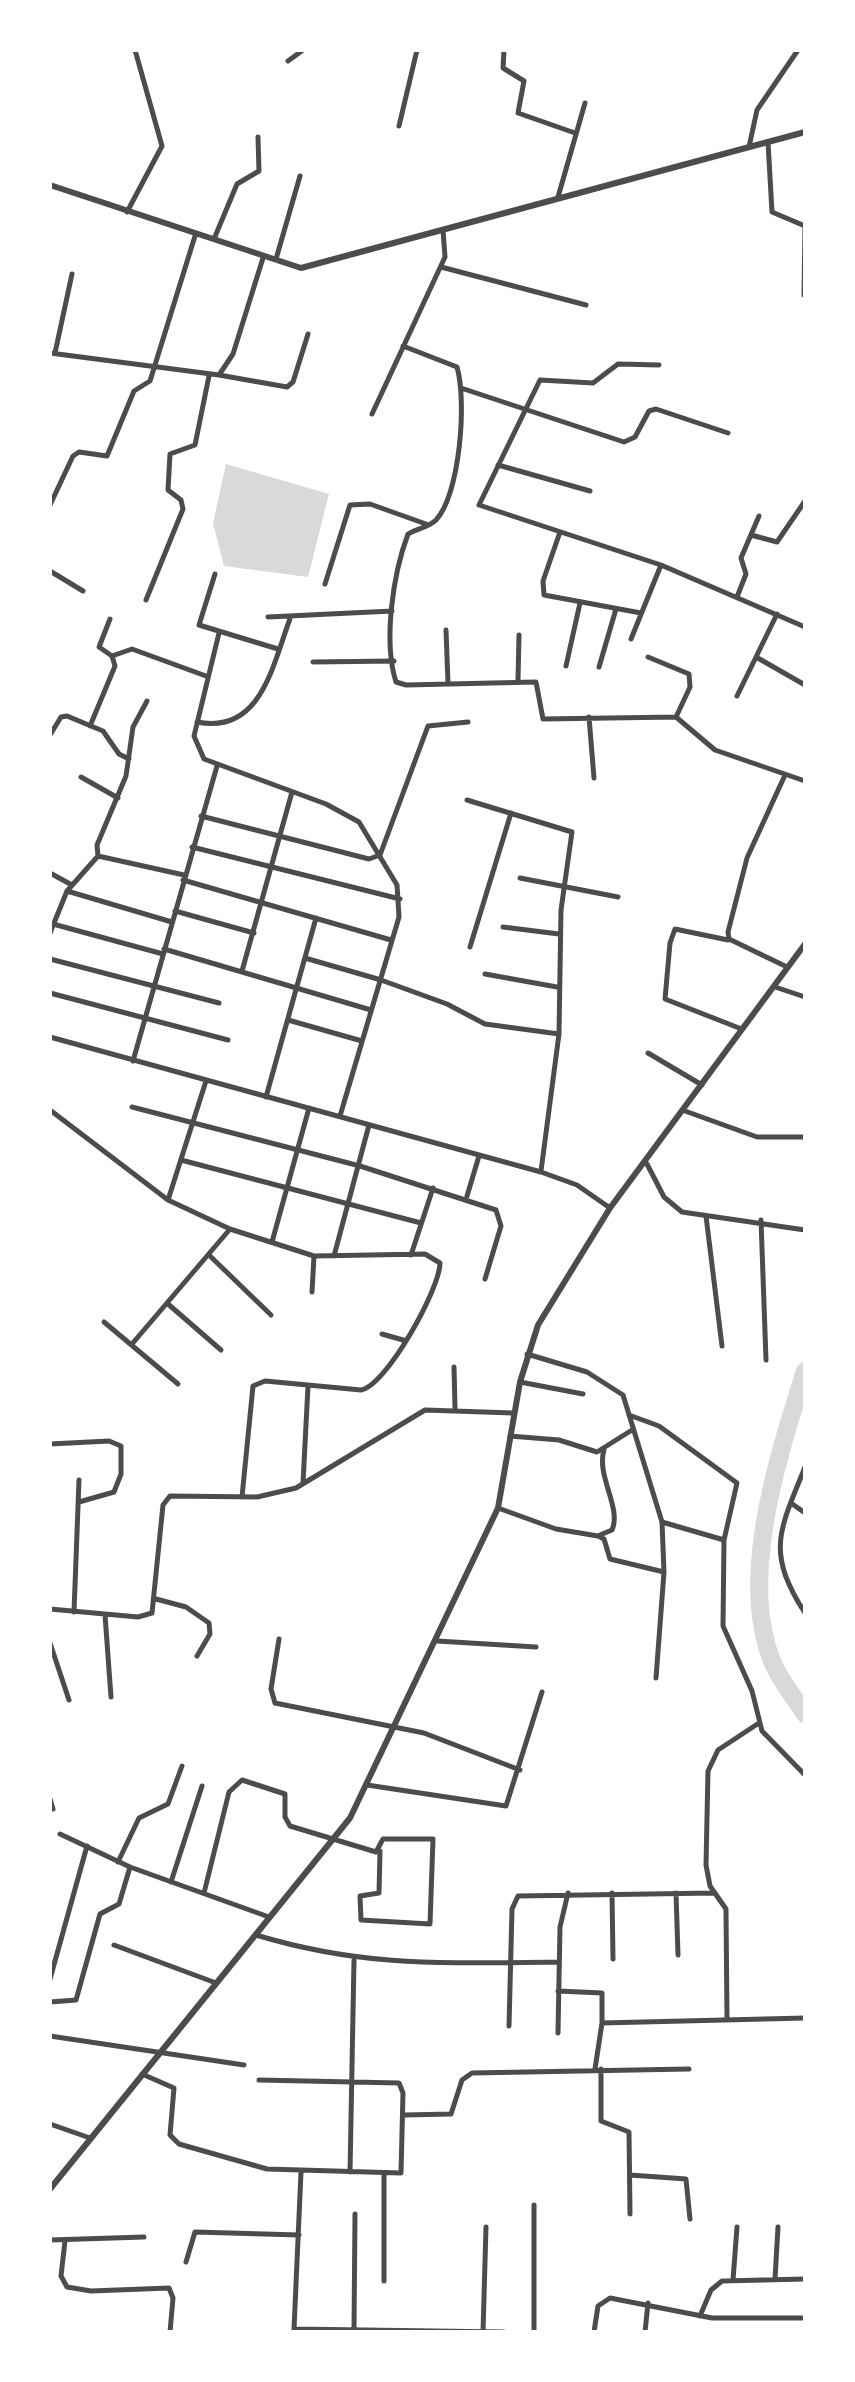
<!DOCTYPE html>
<style>
body{margin:0}
#map{position:relative;width:855px;height:2382px;overflow:hidden;background:#fff;font-family:"DejaVu Sans",sans-serif}
canvas{display:block}
.frame{position:absolute;inset:0;border:52px solid #fff;pointer-events:none}
</style>
<div id="map">
<canvas width="855" height="2382"></canvas>
<div class="frame"></div>
</div>
<script>
const ctx = document.querySelector('canvas').getContext('2d');
ctx.lineJoin = 'round';
function fillPath(path, color) { ctx.fillStyle = color; ctx.fill(path, 'evenodd'); }
function trace(path, color, width, dash) { ctx.strokeStyle = color; ctx.lineWidth = width; ctx.lineCap = dash ? 'butt' : 'round'; ctx.setLineDash(dash || []); ctx.stroke(path); }
fillPath(new Path2D(`
 M226,464L329,494L308,577L224,566L213,523Z`), '#d9d9d9');
trace(new Path2D(`
 M805,1371C779,1454 738,1577 772,1661C779,1679 794,1697 805,1714`), '#d9d9d9', 18);
trace(new Path2D(`
 M504,50L503,68L524,81L518,113L575,133
 M288,61L303,50
 M399,126L417,50
 M768,142L772,212L805,226L804,295
 M749,147L757,110L798,50
 M558,197L585,103
 M127,212L162,146L135,50
 M214,239L237,184L259,171L258,137
 M276,259L300,176
 M441,267L586,305
 M403,346L457,367C467,401 460,494 436,520C428,528 417,528 408,534C393,574 383,641 396,682L406,685L536,682L543,719L676,717L715,750L805,781
 M50,353L219,375L233,354L263,258
 M55,353L72,274
 M659,365L618,364L593,383L540,380L479,505L661,565L805,627
 M219,375L287,387L293,382L308,334
 M461,388L624,442L635,437L649,411L656,409L728,433
 M372,414L445,257L443,230
 M498,465L590,491
 M50,505L73,456L79,452L107,456L134,391L150,381L195,236
 M560,532L543,581L544,595L641,613
 M751,535L777,542L805,501
 M50,571L83,591
 M215,574L199,625L278,649
 M325,584L350,505L370,504L426,524
 M737,597L746,574L741,558L759,516
 M146,600L183,509L181,500L168,490L170,454L195,445L209,376
 M268,617L392,611
 M446,630L448,683
 M219,633L194,736L204,759L326,804L359,822L397,885L399,917L340,1116
 M631,639L661,565
 M112,656L132,649L206,676
 M648,657L689,674L690,687L676,717
 M756,657L805,685
 M313,662L394,661
 M566,666L580,603
 M599,667L616,609
 M518,680L519,635
 M737,696L777,614
 M589,717L594,778
 M197,722C262,735 273,663 291,616
 M90,726L115,666L112,656L99,647L110,619
 M50,735L61,717L67,716L103,731L119,754L129,759
 M785,775L747,858L728,932L729,939L785,966
 M81,777L118,798
 M467,800L572,832L561,910L559,1034L541,1171
 M201,816L369,859L380,855L428,726L468,722
 M192,847L400,899
 M98,856L97,845L126,776L133,727L147,701
 M50,873L72,885
 M520,878L618,897
 M183,880L391,940
 M67,891L172,922
 M175,911L254,933
 M53,924L163,954
 M503,927L559,934
 M50,933L67,891L98,856L184,875
 M728,940L675,929L670,943L665,999L739,1028
 M470,947L511,813
 M164,949L371,1010
 M305,958L381,980L447,1004L485,1024L559,1034
 M50,959L219,1003
 M242,971L292,792
 M485,974L557,987
 M775,987L805,997
 M50,993L228,1040
 M288,1020L362,1041
 M50,1037L541,1172L577,1185L610,1208
 M648,1053L702,1085
 M133,1061L217,766
 M266,1097L316,918
 M132,1107L360,1166L496,1210L501,1226L485,1279
 M50,1110L168,1200L230,1229L314,1256L425,1254L440,1263C440,1289 386,1386 361,1390L265,1381L253,1386L242,1497
 M685,1111L757,1137H805
 M181,1160L421,1223
 M647,1164L664,1197L682,1212L805,1230
 M467,1196L479,1156
 M168,1200L206,1081
 M706,1216L722,1346
 M761,1220L766,1360
 M272,1242L309,1108
 M411,1255L433,1188
 M210,1256L271,1315
 M334,1256L369,1125
 M312,1292L314,1256
 M168,1304L221,1350
 M104,1322L178,1384
 M382,1334L403,1340
 M132,1344L230,1229
 M527,1354L587,1372L623,1395L662,1522L664,1572L656,1678
 M454,1367L455,1408
 M520,1382L583,1394
 M629,1415L659,1426L737,1483L724,1540L723,1626L752,1691L762,1731L805,1775
 M510,1436L559,1440L597,1452L632,1430
 M50,1444L109,1441L121,1446V1474L114,1492L79,1502
 M805,1467C780,1530 765,1551 805,1613
 M303,1483L308,1386
 M791,1503L805,1513
 M498,1508L556,1529L598,1536L604,1539L610,1559L664,1572
 M662,1522L724,1540
 M600,1535L612,1530C622,1508 596,1476 604,1450
 M156,1599L186,1607L209,1623L210,1634L197,1656
 M50,1609L138,1617L152,1613L163,1505L170,1496L257,1497L296,1488L425,1410L513,1413
 M74,1612L79,1480
 M105,1615L111,1697
 M279,1639L271,1689L275,1703L424,1733L520,1770
 M437,1641L536,1647
 M50,1643L69,1700
 M367,1785L506,1806L542,1692
 M50,1799L53,1809
 M60,1834L130,1867L269,1917
 M118,1862L139,1818L168,1804L182,1766
 M171,1882L202,1786
 M204,1893L229,1792L242,1780L285,1794V1817L290,1826L376,1852L383,1839H433L430,1924L361,1920L360,1896L379,1893L380,1851
 M612,1893L613,1959
 M676,1893L678,1955
 M256,1935C365,1968 447,1963 559,1962
 M114,1945L216,1983
 M50,1979L87,1846
 M558,1991L602,1993V2023
 M50,2002L76,2000L100,1914L119,1904L130,1867
 M727,2020L726,1909L710,1886L706,1865L708,1771L718,1750L759,1723
 M509,2026L512,1909L518,1896L714,1893
 M558,2033L560,1927L568,1893
 M50,2036L244,2065
 M595,2069L602,2023L805,2018
 M601,2069V2121L629,2132L630,2214
 M142,2074L174,2088L170,2135L179,2144L267,2169L401,2173L403,2093L399,2083L259,2080
 M404,2115L451,2114L462,2080L472,2073L689,2069
 M50,2124L90,2138
 M350,2172L354,1960
 M630,2175L686,2179L690,2219
 M50,2240L144,2237
 M65,2241L61,2276L67,2287L91,2291L169,2288L173,2298L170,2332
 M186,2262L195,2232L299,2235
 M775,2279L778,2227
 M733,2280L737,2227
 M384,2281V2175
 M700,2316L711,2290L722,2281L805,2279
 M294,2329L504,2332
 M294,2329L301,2172
 M354,2330L355,2214
 M483,2332L486,2227
 M534,2332V2205
 M594,2332L598,2306L610,2298L712,2318H805
 M645,2332L648,2303`), '#4c4c4c', 5);
trace(new Path2D(`
 M50,185L301,268L805,132
 M50,2189L350,1818L498,1508L520,1382L538,1325L610,1208L805,944`), '#4c4c4c', 6);
</script>
